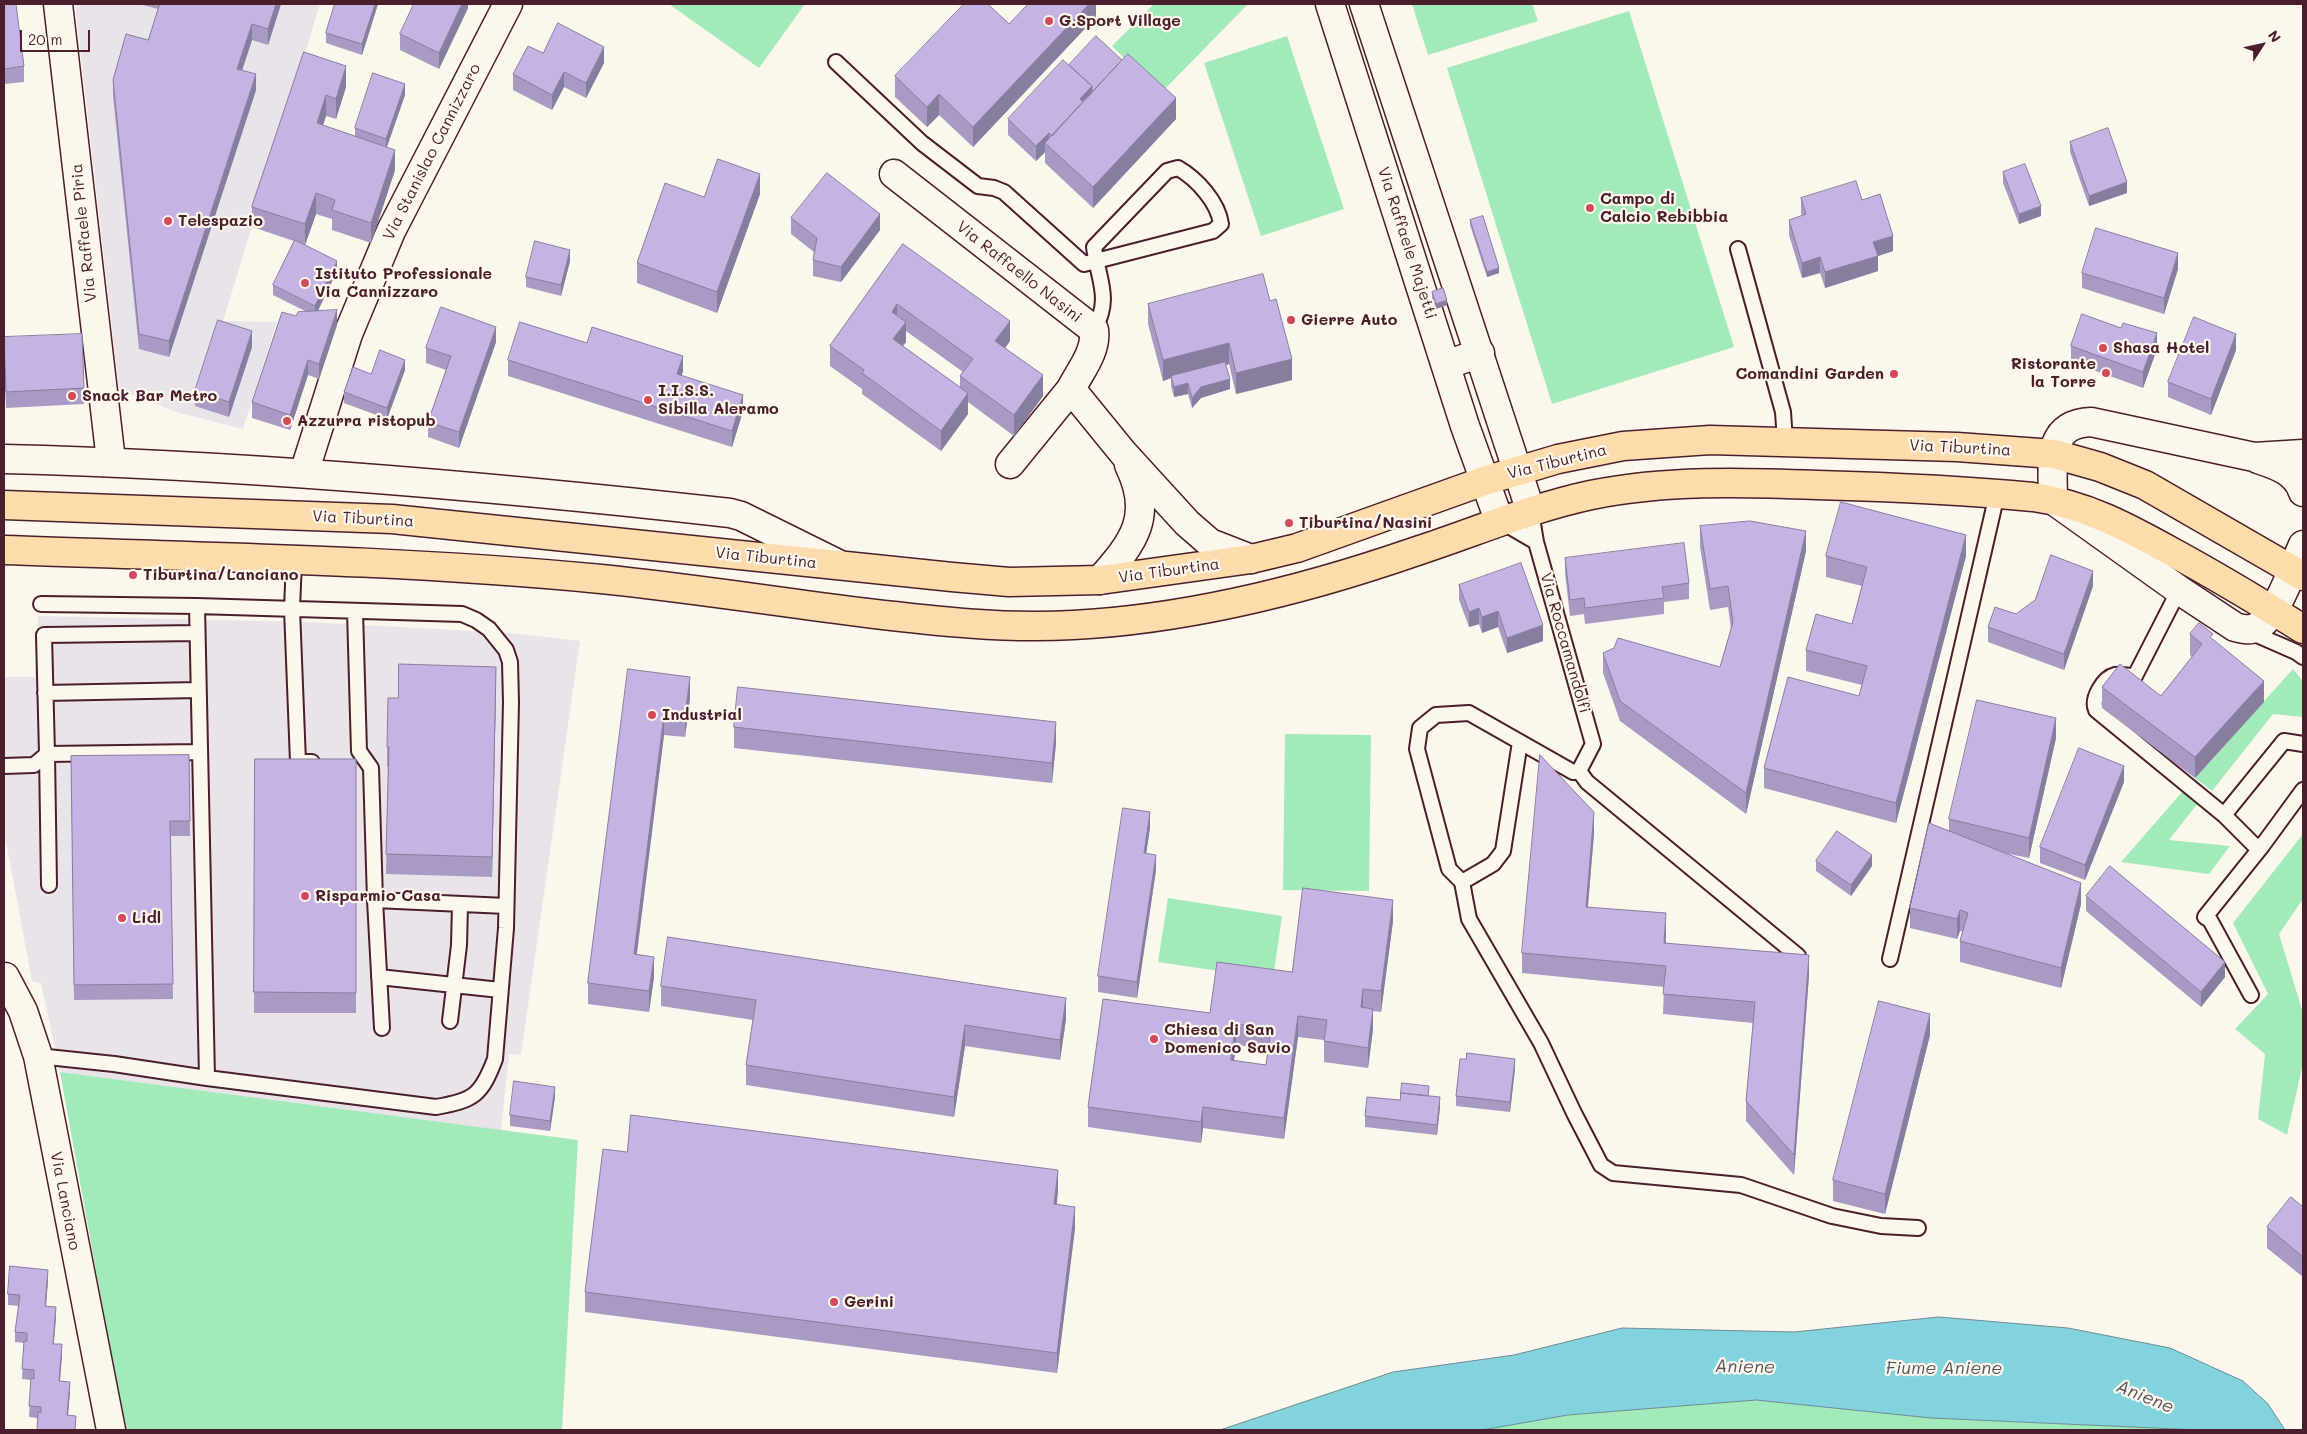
<!DOCTYPE html>
<style>
body{margin:0}
#map{position:relative;width:2307px;height:1434px;overflow:hidden;background:#fbf7ec;font-family:Mali,sans-serif}
canvas{display:block}
.frame{position:absolute;inset:0;border:5px solid #4a1f2b;pointer-events:none}
.north{position:absolute;left:2237px;top:20px;width:50px;height:50px;-webkit-text-stroke:4px #fbf7ec;paint-order:stroke;rotate:55deg;font-size:14px;font-weight:700;line-height:20px;text-align:center;color:#4a1f2b}
.north::after{content:'';display:block;margin:auto;width:18px;height:22px;background:#4a1f2b;clip-path:polygon(50% 0,100% 100%,50% 72%,0 100%)}
.scale{position:absolute;left:20px;top:30px;width:70px;height:22px;box-sizing:border-box;border:2px solid #4a1f2b;border-top:0;padding-left:6px;font-size:15px;line-height:18px;white-space:nowrap;color:#4a1f2b;-webkit-text-stroke:4px #fbf7ec;paint-order:stroke}
</style>
<div id="map">
<canvas width="2307" height="1434"></canvas>
<div class="frame"></div>
<div class="north">N</div>
<div class="scale">20 m</div>
</div>
<script>
const ctx = document.querySelector('canvas').getContext('2d');
ctx.lineJoin = 'round';
function fillPath(path, color) { ctx.fillStyle = color; ctx.fill(path, 'evenodd'); }
function trace(path, color, width, dash) { ctx.strokeStyle = color; ctx.lineWidth = width; ctx.lineCap = dash ? 'butt' : 'round'; ctx.setLineDash(dash || []); ctx.stroke(path); }
function label(font, color, halo, rows, align = 'center') {
  ctx.font = font + ' Mali,sans-serif'; ctx.lineWidth = 4.5; ctx.setLineDash([]); ctx.textBaseline = 'middle'; ctx.strokeStyle = halo; ctx.fillStyle = color; for (const [text, x, y, turn = 0] of rows) {
    ctx.save(); ctx.translate(x, y); ctx.rotate((+turn || 0) * Math.PI / 180); ctx.textAlign = isNaN(turn) ? turn : align; if (halo) ctx.strokeText(text, 0, 0); ctx.fillText(text, 0, 0); ctx.restore();
  }
}
fillPath(new Path2D(`
 M75,4H320L223,321L277,322L243,429L180,413L119,390Z
 M38,616L307,622L511,633L580,641L521,1055L509,1054L501,1130L60,1072L41,983L32,981L4,831V677H35Z`), '#eae3e9');
fillPath(new Path2D(`
 M669,4H805L759,68Z
 M1154,4H1248L1160,94L1112,46Z
 M1412,4H1532L1538,21L1428,55Z
 M1629,11L1734,347L1552,404L1447,68Z
 M1287,36L1344,209L1261,236L1204,63Z
 M2293,669L2303,681V717L2273,714L2212,791L2195,778Z
 M1285,734L1371,735L1369,891L1283,890Z
 M2183,791L2198,803L2169,840L2230,846L2209,874L2121,862Z
 M2303,834V899L2279,934L2303,1013V1063L2287,1135L2258,1119L2265,1054L2235,1029L2268,994L2233,923Z
 M1168,898L1282,916L1273,979L1158,962Z
 M60,1072L578,1140L562,1430H125Z
 M1756,1400L1931,1418L2199,1430H1482L1568,1415Z`), '#a2eab9');
const water = new Path2D(`
 M1939,1317L2068,1328L2170,1348L2243,1381L2268,1404L2285,1430H2199L1931,1418L1756,1400L1568,1415L1482,1430H1220L1393,1372L1514,1355L1622,1328L1794,1332Z`);
fillPath(water, '#82d3dd');
trace(water, '#6c8b96', 1);
const service = new Path2D(`
 M836,62L922,143L978,186L994,188L1004,192L1084,264L1096,261L1213,231L1221,224C1218,202 1197,179 1178,168L1167,171L1094,247C1098,280 1112,298 1094,330
 M1738,249L1783,412L1785,441
 M1500,521L1536,542
 M294,560L292,609L298,762H312
 M2179,590L2135,676C2128,676 2121,674 2115,675C2103,678 2091,699 2096,710L2224,815
 M197,606L207,1078
 M355,611L359,751L371,768L375,900
 M2248,631L2296,652L2303,657
 M197,633L44,635L47,754L199,752
 M45,693L198,690
 M1520,742L1503,851L1493,864L1462,882L1449,869L1417,749L1420,728L1436,715L1469,713L1573,772L1579,771L1593,744L1536,542L1531,512
 M2303,744L2284,741L2224,815L2254,845L2262,846L2303,790
 M47,754L49,885
 M4,766L34,765L47,754
 M1579,771L1587,782L1798,956
 M1462,882L1469,919L1541,1043L1574,1113L1601,1165L1613,1173L1741,1185L1832,1216L1881,1226L1918,1228
 M1890,959L1997,494
 M379,977L500,990
 M2251,995L2210,920L2205,917L2262,846
 M450,1021L459,945L460,905
 M382,1028L375,900L506,906
 M38,1056L114,1064L207,1078L436,1107C474,1100 481,1096 495,1059L506,928L511,702L510,662L506,650L489,629L476,620L462,614L197,606L41,604`);
const minor = new Path2D(`
 M58,4L111,461
 M894,174L1094,330C1097,351 1080,371 1071,389
 M1446,365L1480,353
 M2303,454L2254,457L2091,422C2045,424 2053,465 2053,500L2179,590L2235,627C2243,629 2250,631 2257,627C2278,616 2293,566 2303,545
 M4,459C247,465 489,486 730,513L741,516L836,563
 M2258,459C2276,465 2296,471 2303,492
 M1010,464L1071,389L1124,454L1187,523L1210,543L1251,559
 M304,473L348,334L391,231L508,4
 M1100,580C1134,542 1154,516 1129,465
 M5,977L23,1011L38,1056L111,1430`);
const tertiary = new Path2D(`
 M1330,4L1465,426L1499,520
 M1364,4L1531,512`);
const primary = new Path2D(`
 M4,505L392,519L952,577L1009,582L1100,580L1251,559L1297,548L1484,481L1558,459L1623,446L1710,440L1957,447L2054,454L2100,467L2145,485L2303,576
 M4,550C203,557 403,560 601,579C690,588 778,602 867,613C935,621 1004,629 1073,625C1190,619 1304,590 1414,552C1473,533 1530,508 1591,495C1665,480 1742,482 1817,485C1889,487 1961,490 2033,497C2085,504 2129,528 2174,553C2218,577 2261,603 2303,629`);
trace(service, '#4a1f2b', 18);
trace(minor, '#4a1f2b', 31);
trace(tertiary, '#4a1f2b', 31);
trace(primary, '#4a1f2b', 31);
trace(service, '#fbf7ec', 14);
trace(minor, '#fbf7ec', 28);
trace(tertiary, '#fbf7ec', 28);
trace(primary, '#fddcac', 28);
fillPath(new Path2D(`
 M4,4L24,66V82L4,84Z
 M139,4H281L268,45L252,40L242,71L256,90L169,357L139,349L113,96V80L148,40L158,9Z
 M335,4H378L362,55L326,43V33Z
 M468,4V8L439,69L400,50V34Z
 M1096,4V17L973,147L939,115L927,127L895,97V76L1009,24Z
 M304,52L346,87L336,119L326,116L323,125L355,136V128L405,95L387,147L395,170L371,243L332,230V219L316,214L305,245L302,244L337,271L318,311L337,325L319,379L308,375L290,430L252,418V402L296,316L305,311L273,295V285L294,241L252,227V207Z
 M543,53L604,63L586,98L564,87L552,110L513,90V74Z
 M1069,65L1176,119L1093,208L1045,163V152L1036,161L1008,135V119Z
 M2070,142L2127,193L2089,206L2070,152Z
 M2003,172L2041,216L2019,224L2003,183Z
 M760,194L717,313L637,283V263L704,197Z
 M1801,198L1862,200L1893,251L1878,256V271L1825,288L1820,273L1802,278L1789,235V220L1802,216L1801,213Z
 M791,218L880,230L841,282L813,276V260L814,252L791,234Z
 M1470,220L1499,273L1487,277L1470,225Z
 M903,244L1010,341L1005,348L1043,396L1014,436L968,402V414L941,451L862,394V389L830,366V346ZM906,331L963,372L960,376V387L903,346L906,342Z
 M570,261L561,296L526,287V277Z
 M2178,269L2164,314L2082,288V273Z
 M1432,292L1447,305L1436,309L1432,298Z
 M1270,301L1292,380L1236,394L1229,364L1226,365L1230,389L1201,398L1192,408L1188,394L1174,397L1171,386V378L1163,381L1148,324V304Z
 M2121,328L2157,349L2143,388L2071,362V346Z
 M4,337L84,388V404L6,408L4,360Z
 M496,342L459,448L428,437V422L446,370L426,363V348Z
 M587,343L683,371L681,376L743,411L732,447L508,376V360Z
 M252,347L229,417L195,406V391Z
 M2236,350L2211,415L2168,397V382Z
 M405,370L387,419L344,403V392L371,374Z
 M1700,526L1806,551L1746,814L1620,721L1603,673V653L1720,667L1731,629L1728,607L1710,610L1700,547Z
 M1826,556H1966L1896,823L1764,788V768L1859,696L1862,685L1806,671V650L1852,624L1862,586L1826,577Z
 M1565,558L1689,583V599L1664,602V614L1585,624L1584,614L1570,616L1565,573Z
 M1459,585L1543,641L1507,653L1498,627L1482,633L1479,624L1469,627L1459,600Z
 M2093,586L2064,670L1988,642V627L2016,614Z
 M2190,634L2213,639L2264,702L2195,778L2102,708V687L2161,696L2192,657L2190,655Z
 M628,669L690,698L685,737L664,735L637,954L654,977L649,1012L588,1004V983Z
 M496,687L492,877L386,874L388,767H387V747L398,698Z
 M734,727L1056,743L1052,783L734,748Z
 M2056,738L2029,858L2004,853L2081,904L2061,988L1960,962V941L1963,932L1960,931L1957,939L1910,928V908L1949,831V819Z
 M189,755L190,836H171L173,999L74,1000L71,756Z
 M255,759H356V1013H254Z
 M2124,782L2085,880L2040,863V847Z
 M1150,828L1146,853L1156,870L1137,998L1098,992V976Z
 M1594,833L1588,907L1666,933V943L1809,975L1794,1175L1746,1121V1101L1753,1023L1663,1014L1664,987L1522,973V953Z
 M1816,861L1872,866L1851,896L1816,871Z
 M2086,896L2225,977L2201,1007L2086,911Z
 M1393,921L1381,1012L1373,1011V1029L1368,1068L1324,1062V1040L1298,1037L1284,1139L1203,1128L1201,1143L1088,1127V1107L1210,1013ZM1236,1045L1268,1049L1266,1065L1234,1061Z
 M661,986L1066,1019L1060,1060L965,1046L954,1117L746,1085V1065L753,1020L661,1006Z
 M1930,1035L1885,1214L1833,1201V1180Z
 M1466,1059L1515,1069L1510,1112L1456,1106V1096Z
 M1429,1091L1428,1096L1440,1107L1437,1135L1365,1127V1116L1400,1100Z
 M555,1097L550,1131L510,1126V1115Z
 M627,1152L1058,1190L1057,1205L1075,1228L1057,1373L585,1312V1292Z
 M2303,1207V1277L2267,1248V1227Z
 M48,1280L46,1306L56,1317L53,1344L62,1355L60,1381L70,1392L68,1415L76,1426L38,1418L29,1417L31,1380L22,1379L24,1343L15,1342V1332L19,1306L8,1305V1294Z`), '#a99ac3');
fillPath(new Path2D(`
 M276,4H281L268,45V29Z
 M375,4H378L362,55V44Z
 M462,4H468V8L439,69V53Z
 M1089,4H1096V17L973,147V127Z
 M252,24V40L237,85V69Z
 M604,47V63L586,98V83Z
 M346,66V87L336,119V99Z
 M564,72V87L552,110V95Z
 M256,74V90L169,357V341Z
 M405,84V95L386,149V139Z
 M1092,86V101L1054,151L1080,99Z
 M939,94V115L927,127V107Z
 M326,95V116L317,143V123Z
 M1176,98V119L1093,208V187Z
 M1049,133V146L1045,143V152L1036,161V146Z
 M395,150V170L371,243V223Z
 M760,174V194L717,313V292Z
 M2127,182V193L2089,206V196Z
 M316,193V214L305,245V224Z
 M2041,206V216L2019,224V214Z
 M880,214V230L841,282V267Z
 M1893,236V251L1878,256V271L1825,288V272L1873,242Z
 M570,250V261L561,296V285Z
 M2178,253V269L2164,314V298Z
 M1820,257V273L1802,278V263Z
 M337,261V271L315,316V306Z
 M1499,268V273L1487,277V272Z
 M1447,300V305L1436,309V304Z
 M897,304V325L892,312Z
 M337,310V325L319,379V364Z
 M1010,321V341L995,362V341Z
 M906,322V342L893,359V339Z
 M496,327V342L459,448V432Z
 M252,331V347L229,417V402Z
 M2157,333V349L2143,388V372Z
 M2236,334V350L2211,415V399Z
 M1229,343V364L1172,378L1171,376V378L1163,381V360Z
 M683,356V371L677,390V374Z
 M1292,359V380L1236,394V373Z
 M308,360V375L290,430V415Z
 M405,360V370L387,419V408Z
 M1043,375V396L1014,436V415Z
 M1230,379V389L1201,398L1192,408V398L1201,387Z
 M1188,383V394L1174,397V387Z
 M968,393V414L941,451V431Z
 M743,395V411L732,447V431Z
 M1806,531V551L1746,814V793Z
 M1966,535V556L1896,823V803Z
 M2093,571V586L2064,670V654Z
 M1479,608V624L1469,627V612Z
 M1498,611V627L1482,633V617Z
 M1543,625V641L1507,653V638Z
 M496,667V687L492,877V857Z
 M690,677V698L685,737V717Z
 M2264,681V702L2195,778V757Z
 M664,714V735L634,974V954Z
 M2056,718V738L2029,858V838Z
 M1056,722V743L1052,783V763Z
 M2124,766V782L2085,880V865Z
 M1150,812V828L1144,868V853Z
 M1594,812V833L1586,927V907Z
 M1156,855V870L1137,998V982Z
 M1872,855V866L1851,896V885Z
 M2081,883V904L2061,988V968Z
 M1393,900V921L1381,1012V991Z
 M1960,910V931L1957,939V919Z
 M1666,913V933L1664,963V943Z
 M1809,955V975L1794,1175V1155Z
 M654,957V977L649,1012V991Z
 M2225,962V977L2201,1007V992Z
 M1363,989V1009L1361,1007Z
 M1066,998V1019L1060,1060V1040Z
 M1373,1009V1029L1368,1068V1048Z
 M1930,1014V1035L1885,1214V1194Z
 M1298,1016V1037L1284,1139V1118Z
 M1236,1024V1045L1231,1081V1060Z
 M965,1025V1046L954,1117V1097Z
 M1515,1059V1069L1510,1112V1102Z
 M555,1087V1097L550,1131V1121Z
 M1440,1097V1107L1437,1135V1125Z
 M1203,1107V1128L1201,1143V1122Z
 M1058,1170V1190L1054,1225V1204Z
 M1075,1207V1228L1057,1373V1353Z
 M48,1270V1280L45,1317V1306Z
 M56,1307V1317L53,1354V1344Z
 M62,1344V1355L59,1391V1381Z
 M70,1382V1392L67,1425V1415Z`), '#897d9f');
const building = new Path2D(`
 M4,4H16L24,66L4,69Z
 M160,4H276L268,29L252,24L237,69L256,74L169,341L139,334L113,80L126,34L148,40Z
 M335,4H375L362,44L326,33Z
 M414,4H462L439,53L400,34Z
 M964,4H988L1009,24L1028,4H1089L973,127L939,94L927,107L895,76Z
 M558,23L604,47L586,83L564,72L552,95L513,74L528,46L543,53Z
 M1096,36L1122,60L1083,102L1082,101L1092,91V86L1069,65Z
 M304,52L346,66L336,99L326,95L317,123L395,150L371,223L332,210L335,200L316,193L305,224L252,207Z
 M1128,54L1176,98L1093,187L1045,143Z
 M1063,60L1092,86L1080,99L1083,102L1052,136L1049,133L1036,146L1008,119Z
 M373,73L405,84L386,139L355,128Z
 M2108,128L2127,182L2089,196L2070,142Z
 M718,159L760,174L717,292L637,263L665,183L704,197Z
 M2025,164L2041,206L2019,214L2003,172Z
 M827,173L880,214L841,267L813,260L817,238L791,218Z
 M1856,181L1862,200L1880,194L1893,236L1873,242L1878,256L1825,272L1820,257L1802,263L1789,220L1806,214L1801,198Z
 M1483,216L1499,268L1487,272L1470,220Z
 M2096,228L2178,253L2164,298L2082,273Z
 M295,240L337,261L315,306L273,285Z
 M535,241L570,250L561,285L526,277Z
 M903,244L1010,321L995,341L1043,375L1014,415L960,376L973,359L897,304L892,312L906,322L893,339L968,393L941,431L862,373L864,370L830,346Z
 M1263,274L1270,301L1276,299L1292,359L1236,373L1229,343L1163,360L1148,304Z
 M1443,288L1447,300L1436,304L1432,292Z
 M441,307L496,327L459,432L428,422L451,356L426,348Z
 M337,310L319,364L308,360L290,415L252,402L282,312L296,316L298,312Z
 M2082,314L2121,328L2123,323L2157,333L2143,372L2071,346Z
 M2194,317L2236,334L2211,399L2168,382Z
 M218,320L252,331L229,402L195,391Z
 M520,322L587,343L592,327L683,356L677,374L743,395L732,431L508,360Z
 M82,334L84,388L6,392L4,337Z
 M380,350L405,360L387,408L344,392L353,367L371,374Z
 M1225,362L1230,379L1201,387L1192,398L1188,383L1174,387L1171,376Z
 M1841,502L1966,535L1896,803L1764,768L1788,677L1859,696L1867,666L1806,650L1816,614L1852,624L1867,567L1826,556Z
 M1750,521L1806,531L1746,793L1620,701L1603,653L1614,648L1618,638L1720,667L1733,622L1728,586L1710,589L1700,526Z
 M1684,543L1689,583L1662,587L1664,598L1585,608L1584,598L1570,600L1565,558Z
 M2051,555L2093,571L2064,654L1988,627L1995,607L2016,614L2035,600Z
 M1521,563L1543,625L1507,638L1498,611L1482,617L1479,608L1469,612L1459,585Z
 M2199,623L2213,634L2210,637L2264,681L2195,757L2102,687L2120,664L2161,696L2202,644L2190,634Z
 M399,664L496,667L492,857L386,854L389,747H387L388,698H398Z
 M628,669L690,677L685,717L664,714L634,954L654,957L649,991L588,983Z
 M738,687L1056,722L1052,763L734,727Z
 M1977,700L2056,718L2029,838L1949,819Z
 M2079,748L2124,766L2085,865L2040,847Z
 M189,755L190,821H170L173,984L74,985L71,756Z
 M1540,755L1594,812L1586,907L1666,913L1664,943L1809,955L1794,1155L1746,1101L1755,1002L1663,994L1666,966L1522,953Z
 M255,759H356V993L254,992Z
 M1123,808L1150,812L1144,853L1156,855L1137,982L1098,976Z
 M1929,823L2081,883L2061,968L1960,941L1968,913L1960,910L1957,919L1910,908Z
 M1837,831L1872,855L1851,885L1816,861Z
 M2110,866L2225,962L2201,992L2086,896Z
 M1303,888L1393,900L1381,991L1363,989L1361,1007L1373,1009L1368,1048L1324,1041L1327,1020L1298,1016L1284,1118L1203,1107L1201,1122L1088,1107L1103,999L1210,1013L1217,962L1292,972ZM1236,1024L1271,1029L1266,1065L1231,1060Z
 M668,937L1066,998L1060,1040L965,1025L954,1097L746,1065L756,1000L661,986Z
 M1879,1001L1930,1014L1885,1194L1833,1180Z
 M1467,1053L1515,1059L1510,1102L1456,1096L1460,1059H1466Z
 M514,1081L555,1087L550,1121L510,1115Z
 M1402,1083L1429,1086L1428,1096L1401,1093Z
 M1401,1093L1440,1097L1437,1125L1365,1116L1367,1097L1400,1100Z
 M631,1115L1058,1170L1054,1204L1075,1207L1057,1353L585,1292L603,1149L627,1152Z
 M2291,1197L2303,1207V1257L2267,1227Z
 M10,1266L48,1270L45,1306L56,1307L53,1344H62L59,1381L70,1382L67,1415L76,1416L75,1430H37L38,1412L41,1413V1407L29,1406L31,1378L34,1379V1370L22,1369L24,1341H27V1333L15,1332L20,1295L8,1294Z`);
fillPath(building, '#c4b3e3');
trace(building, '#897d9f', 1);
for (const [x, y, r, color] of [
 [1049,21,5,"#d1495b"],
 [1590,208,5,"#d1495b"],
 [168,221,5,"#d1495b"],
 [305,283,5,"#d1495b"],
 [1291,320,5,"#d1495b"],
 [2103,348,5,"#d1495b"],
 [2106,373,5,"#d1495b"],
 [1894,374,5,"#d1495b"],
 [72,396,5,"#d1495b"],
 [648,400,5,"#d1495b"],
 [287,421,5,"#d1495b"],
 [1289,523,5,"#d1495b"],
 [133,575,5,"#d1495b"],
 [652,715,5,"#d1495b"],
 [305,896,5,"#d1495b"],
 [122,918,5,"#d1495b"],
 [1154,1039,5,"#d1495b"],
 [834,1302,5,"#d1495b"]
]) { const dot = new Path2D(); dot.arc(x, y, r, 0, 2 * Math.PI); ctx.fillStyle = color; ctx.fill(dot); trace(dot, '#fbf7ec', 2); }
label('bold 16px', '#4a1f2b', '#fbf7ec', [
 ["G.Sport Village",1059,21],
 ["Campo di",1600,199],
 ["Calcio Rebibbia",1600,217],
 ["Telespazio",178,221],
 ["Istituto Professionale",315,274],
 ["Via Cannizzaro",315,292],
 ["Gierre Auto",1301,320],
 ["Shasa Hotel",2113,348],
 ["Ristorante",2096,364,"right"],
 ["la Torre",2096,382,"right"],
 ["Comandini Garden",1884,374,"right"],
 ["I.I.S.S.",658,391],
 ["Sibilla Aleramo",658,409],
 ["Snack Bar Metro",82,396],
 ["Azzurra ristopub",297,421],
 ["Tiburtina/Nasini",1299,523],
 ["Tiburtina/Lanciano",143,575],
 ["Industrial",662,715],
 ["Risparmio Casa",315,896],
 ["Lidl",132,918],
 ["Chiesa di San",1164,1030],
 ["Domenico Savio",1164,1048],
 ["Gerini",844,1302]
], 'left');
label('16px', '#4a1f2b', '#fbf7ec', [
 ["Via Stanislao Cannizzaro",432,152,-63],
 ["Via Raffaele Piria",84,233,-96],
 ["Via Raffaele Majetti",1407,243,72],
 ["Via Raffaello Nasini",1019,272,38],
 ["Via Tiburtina",1960,448,3],
 ["Via Tiburtina",1557,462,-14],
 ["Via Tiburtina",363,519,3],
 ["Via Tiburtina",766,558,6],
 ["Via Tiburtina",1169,571,-8],
 ["Via Roccamandolfi",1565,643,74],
 ["Via Lanciano",65,1201,79]
]);
label('italic 18px', '#5b5560', '#fbf7ec', [
 ["Aniene",1745,1367,1],
 ["Fiume Aniene",1944,1368],
 ["Aniene",2145,1397,22]
]);
</script>
